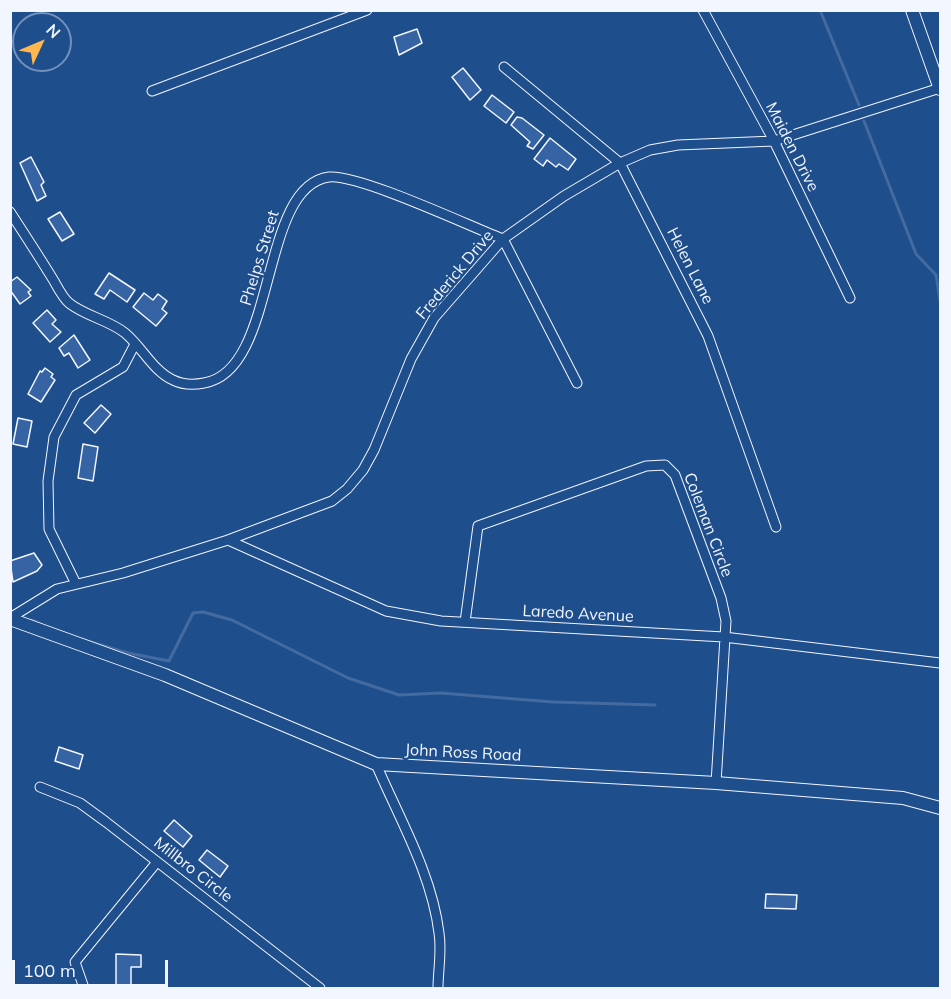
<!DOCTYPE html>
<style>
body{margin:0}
#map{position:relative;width:951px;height:999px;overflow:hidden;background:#1f4e8c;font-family:Mulish,sans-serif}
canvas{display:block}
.frame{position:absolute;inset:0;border:12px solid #f2f6ff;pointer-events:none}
.north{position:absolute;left:12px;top:12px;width:60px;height:60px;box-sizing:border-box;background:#1f4e8c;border:2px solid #7391ba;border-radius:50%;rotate:46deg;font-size:16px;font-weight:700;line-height:24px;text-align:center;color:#f2f6ff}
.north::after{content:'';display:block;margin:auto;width:21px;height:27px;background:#ffb74d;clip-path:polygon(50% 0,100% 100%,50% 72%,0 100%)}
.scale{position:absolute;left:12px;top:960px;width:156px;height:27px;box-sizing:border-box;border:3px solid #f2f6ff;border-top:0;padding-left:8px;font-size:18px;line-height:21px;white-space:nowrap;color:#f2f6ff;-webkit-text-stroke:4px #1f4e8c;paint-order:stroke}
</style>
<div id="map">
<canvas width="951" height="999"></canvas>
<div class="frame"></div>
<div class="north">N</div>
<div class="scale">100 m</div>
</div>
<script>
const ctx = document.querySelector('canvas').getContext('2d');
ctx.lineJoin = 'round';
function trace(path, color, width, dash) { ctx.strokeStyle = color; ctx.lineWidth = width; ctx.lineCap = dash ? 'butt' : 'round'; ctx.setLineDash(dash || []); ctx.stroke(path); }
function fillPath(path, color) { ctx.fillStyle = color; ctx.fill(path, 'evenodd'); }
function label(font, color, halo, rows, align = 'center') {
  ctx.font = font + ' Mulish,sans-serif'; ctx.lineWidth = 4.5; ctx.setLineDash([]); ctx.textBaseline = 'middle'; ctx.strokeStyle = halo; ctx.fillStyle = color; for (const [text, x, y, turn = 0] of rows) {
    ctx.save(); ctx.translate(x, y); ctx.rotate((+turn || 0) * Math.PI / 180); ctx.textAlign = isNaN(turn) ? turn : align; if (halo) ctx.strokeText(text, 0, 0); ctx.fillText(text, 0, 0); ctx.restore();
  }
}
trace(new Path2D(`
 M820,10L859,105
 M864,121L916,254L936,275L940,300
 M32,620L41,624
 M81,639L128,653L169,661L193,613L203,612L232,620L348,678L399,695L441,693L553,702L655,705`), '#446ba0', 3);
const building = new Path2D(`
 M417,29L422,43L399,55L394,37Z
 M463,68L481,90L470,100L452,77Z
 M492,95L514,112L506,123L484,106Z
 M517,117L522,118L544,135L533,149L527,146L530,142L511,125Z
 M550,138L576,159L568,170L559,164L556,167L547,160L543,166L534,159Z
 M31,157L44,182L41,185L46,196L37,201L20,163Z
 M60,212L74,234L62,241L48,219Z
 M109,273L135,290L127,302L110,290L104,299L95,294Z
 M17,277L31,290L28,292L31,296L20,304L10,290V282Z
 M144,293L153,300L158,294L167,301L162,309L167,313L156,326L133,307Z
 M47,310L56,320L52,324L61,332L50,342L33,323Z
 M74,335L90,360L78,368L69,353L64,356L59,348Z
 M45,368L53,374L51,377L55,380L41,402L28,394L40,371L42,372Z
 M101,405L111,414L95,433L84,423Z
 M18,418L32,421L27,447L13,444Z
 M83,444L98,447L93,481L78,478Z
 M34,553L42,565L37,571L13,582L10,561Z
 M59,747L83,755L79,769L55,761Z
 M174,820L192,836L183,847L164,831Z
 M207,850L228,866L220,877L199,860Z
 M766,894L797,895L796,909L765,908Z
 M116,954L141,955V967H131V988H116Z`);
fillPath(building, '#3563a3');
trace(building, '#f2f6ff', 1.5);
const minor = new Path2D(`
 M703,10L774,141L850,298
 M504,67L620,163L708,336L776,527
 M152,91L367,10
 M10,212C25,235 40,258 54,281C58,288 63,298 69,303C85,316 109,320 125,333C142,347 153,371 173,380C183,385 194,385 204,383C279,371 258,186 329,177C359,174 469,226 503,239L577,383
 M228,540L386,611L441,621L724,637L940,663
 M76,584L49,529L48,481L54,437L76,395L123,367L135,344
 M10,618L57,589L123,573L228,540L332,501L347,489L363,470L374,450L411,359L434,318L503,239L564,196L620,163L650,150L678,145L774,141L940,88
 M465,622L478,526L646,466L665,465L675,475L721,598L726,621L716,783
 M376,764C399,818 432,874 439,933C442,951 438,971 438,988
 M40,787L80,803L106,822L320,988
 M84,988L75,962L157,862`);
const tertiary = new Path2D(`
 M912,10L940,89
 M10,619L165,675L376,764L716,783L903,798L940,808`);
trace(minor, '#f2f6ff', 11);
trace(tertiary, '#f2f6ff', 14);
trace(minor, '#1f4e8c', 9);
trace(tertiary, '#1f4e8c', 12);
label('16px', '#f2f6ff', '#1f4e8c', [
 ["Maiden Drive",792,147,63],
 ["Phelps Street",260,258,-73],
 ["Helen Lane",690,266,63],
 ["Frederick Drive",455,275,-50],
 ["Coleman Circle",708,525,69],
 ["Laredo Avenue",578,614,3],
 ["John Ross Road",463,753,3],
 ["Millbro Circle",193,870,38]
]);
</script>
